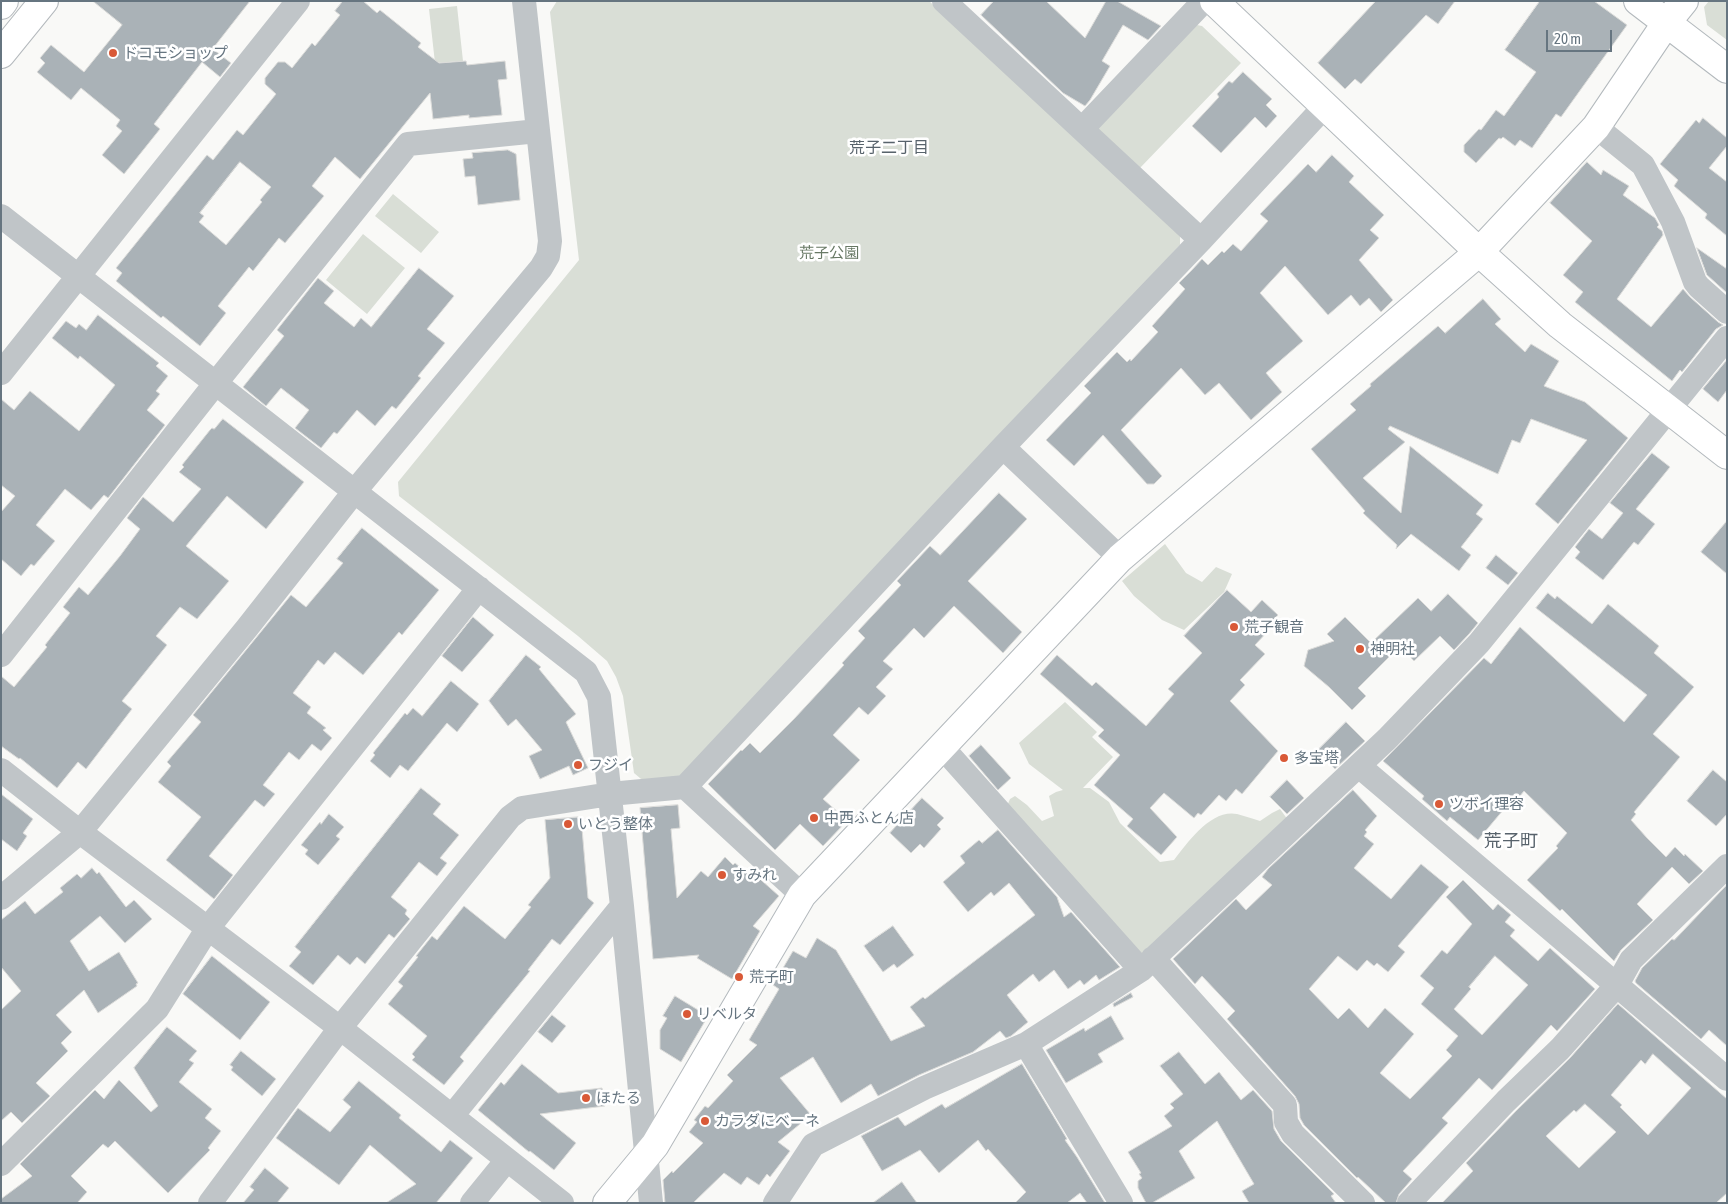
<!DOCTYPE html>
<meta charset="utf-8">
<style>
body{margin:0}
#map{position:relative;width:1728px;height:1204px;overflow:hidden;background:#f9f9f7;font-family:"Asap Condensed",sans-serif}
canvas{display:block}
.frame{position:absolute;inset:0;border:2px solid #667580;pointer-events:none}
.scale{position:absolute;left:1546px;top:30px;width:66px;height:22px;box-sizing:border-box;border:2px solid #667580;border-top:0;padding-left:6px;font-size:15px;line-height:18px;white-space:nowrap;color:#667580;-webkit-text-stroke:4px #fff;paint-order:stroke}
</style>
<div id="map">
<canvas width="1728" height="1204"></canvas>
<div class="frame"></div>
<div class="scale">20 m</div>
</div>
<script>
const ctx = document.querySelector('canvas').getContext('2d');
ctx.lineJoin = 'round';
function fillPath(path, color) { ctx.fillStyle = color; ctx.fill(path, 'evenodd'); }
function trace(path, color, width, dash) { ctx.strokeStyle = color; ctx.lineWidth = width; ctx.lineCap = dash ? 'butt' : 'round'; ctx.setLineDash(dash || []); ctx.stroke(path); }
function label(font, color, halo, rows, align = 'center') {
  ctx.font = font + ' "Asap Condensed","Noto Sans JP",sans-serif'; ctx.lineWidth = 5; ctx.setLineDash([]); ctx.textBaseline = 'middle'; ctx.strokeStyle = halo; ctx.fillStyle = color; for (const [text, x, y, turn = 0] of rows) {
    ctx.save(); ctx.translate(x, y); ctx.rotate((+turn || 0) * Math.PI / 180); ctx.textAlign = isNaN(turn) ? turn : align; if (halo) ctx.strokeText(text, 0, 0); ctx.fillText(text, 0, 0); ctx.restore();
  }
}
fillPath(new Path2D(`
 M557,1H929L1180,236V245L681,777L647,784L634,773L623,696L616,677L607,661L578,636L399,496L398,482L579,260L550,12Z
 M1709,1H1727V40L1707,25L1704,7Z
 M457,6L463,61L435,63L429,9Z
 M1192,24L1202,26L1241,63L1139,169L1098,131L1099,123Z
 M393,194L439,232L421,253L375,216Z
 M363,234L405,268L367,314L326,280Z
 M1165,544L1186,573L1202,582L1216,567L1232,574L1224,592L1184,630L1162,620L1134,596L1122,581Z
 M1065,702L1097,732L1092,737L1113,757L1083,788H1090L1109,802L1120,823L1160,862L1174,860C1188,842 1211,809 1237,814C1245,816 1253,819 1260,821L1272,813L1280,809L1288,820L1140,956L1007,806L1010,799L1015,796L1027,805L1042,821L1054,816L1049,796L1056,792L1063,790L1029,764L1019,743Z`), '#d9ded6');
const building = new Path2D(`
 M93,1H250L214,47L215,48L214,50L231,63L220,77L202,62L154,124L160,129L124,174L102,155L122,131L116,126L120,120L81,88L71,100L37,72L45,63L40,58L51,45L84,72L122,25Z
 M343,1H363L377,13L380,10L421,43L418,47L439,63L466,61L467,65L505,61L507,79L498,80L502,115L469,118V115L433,119L430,93L360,179L335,157L312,186L324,196L285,243L279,238L253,271L249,267L218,306L226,313L200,346L163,316L161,318L116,281L122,273L116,268L207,155L213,160L237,130L243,135L276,94L265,84V78L278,62H285L292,68L312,43L315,46L340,15L335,11ZM240,162L271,187L260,200L262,202L226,245L199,222L204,216L200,213Z
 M994,1H1046L1085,38L1106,1H1117L1161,26L1148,40L1123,25L1102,61L1110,66L1090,100L1085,106L1063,93L981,15Z
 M1376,1H1455L1438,24L1426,15L1361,84L1355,79L1345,89L1318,63Z
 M1540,1H1594L1627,25L1561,117L1556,114L1532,148L1520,140L1515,146L1503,137L1501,139L1499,138L1476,163L1464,152V145L1479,129L1481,130L1496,110L1504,116L1536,72L1505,50Z
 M1243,72L1272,99L1266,105L1277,116L1266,128L1255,117L1221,153L1192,126L1219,97L1217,94L1229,81L1232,83Z
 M1703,118L1727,138V146L1709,168L1727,182V236L1705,218L1707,214L1674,186L1678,180L1660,164L1696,120L1699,123Z
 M508,150L516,154L520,200L478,205L475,176L465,177L463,159L473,158L472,153Z
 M1332,155L1354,176L1349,182L1384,215L1370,230L1379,238L1359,260L1393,300L1381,312L1369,298L1360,306L1351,295L1328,315L1285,266L1260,293L1303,341L1266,373L1282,392L1251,420L1219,383L1205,395L1181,368L1121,430L1162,476L1154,484H1147L1103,435L1074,466L1046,440L1091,393L1084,386L1117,352L1127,362L1130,359L1131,361L1158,332L1152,326L1185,289L1179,283L1191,271L1202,259L1208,265L1222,251L1224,253L1233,244L1241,251L1268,221L1260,214L1308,164L1316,172Z
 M1587,162L1601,175L1603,170L1629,186L1623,195L1655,218L1659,225L1657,227L1662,231L1663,235L1617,299L1651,327L1683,289L1690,297L1718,322L1723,325L1716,329L1682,372L1680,370L1672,381L1575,302L1583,292L1563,275L1592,241L1550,203Z
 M1697,248L1727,269V293L1707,275Z
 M419,268L454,296L427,329L445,343L418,376L421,378L396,409L392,406L375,426L357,410L337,434L334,432L321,448L295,428L309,410L281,388L266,406L243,387L284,336L277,330L318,278L334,291L324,303L354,327L361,318L371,327Z
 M1483,299L1501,319L1495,324L1525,352L1531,344L1559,361L1544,386L1585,402L1628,438L1558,524L1535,504L1587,440L1531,419L1520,443L1512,440L1498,474L1390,426L1388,429L1405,442L1363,478L1401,513L1410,446L1483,505L1476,514L1483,519L1461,547L1471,555L1459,571L1411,534L1396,549L1397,545L1363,513L1365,511L1311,449L1356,410L1350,404L1371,386L1370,384L1438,326L1445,333Z
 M98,315L159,363L156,366L168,376L156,391L160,394L147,410L165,425L108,498L104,495L91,510L65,489L36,525L55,541L34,566L31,564L21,576L1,559V512L15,496L1,485V399L14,410L30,391L79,431L115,385L80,356L78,359L52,338L66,321L76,328L79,324L86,330Z
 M1727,360V390L1718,402L1703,389Z
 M223,419L304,482L266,529L227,496L186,546L229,581L197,619L180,607L156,636L167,645L122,701L132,709L86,769L78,762L57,788L20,758L19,759L1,746V676L14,687L47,647L45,645L70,613L63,607L79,587L88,595L120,556L140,529L127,518L143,497L173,522L201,489L179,472L184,467L182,465L210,430L212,428L214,429Z
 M1652,453L1670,467L1636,509L1655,524L1638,545L1634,542L1603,580L1575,558L1580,552L1575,547L1589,529L1602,539L1623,513L1610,503Z
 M999,493L1027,519L968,581L1022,632L1003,653L954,606L924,638L914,628L883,661L893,669L876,687L886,696L868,715L859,707L833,735L860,760L823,799L839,813L837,814L846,822L823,846L800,824L775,850L708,784L741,750L742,751L750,743L760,753L794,719L844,665L842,663L865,638L858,631L901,585L897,581L930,546L940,555Z
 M1727,521V574L1701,552Z
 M362,528L439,590L402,635L399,632L363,675L335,652L324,665L318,660L293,693L311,707L307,713L326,728L323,730L332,738L321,751L312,744L299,760L289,752L263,785L275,794L264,807L255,800L209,856L233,875L214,899L166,860L201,817L158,782L171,766L167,762L201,722L193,715L291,595L306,607L343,563L337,559Z
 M1496,555L1518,573L1508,585L1486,568Z
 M1227,590L1251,612L1262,600L1278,615L1267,627L1269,630L1255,645L1265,654L1240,680L1245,685L1230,701L1278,751L1242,794L1236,789L1226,801L1219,795L1201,815L1198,813L1194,818L1164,793L1150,808L1177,837L1161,855L1127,826L1133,819L1094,785L1120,755L1098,736L1104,730L1040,674L1057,655L1092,686L1096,682L1146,726L1174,694L1168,689L1202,653L1184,636Z
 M1548,593L1555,599L1557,596L1592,624L1608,604L1659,646L1654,653L1694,687L1653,734L1680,757L1634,812L1636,814L1631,820L1647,838L1666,857L1675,847L1684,856L1685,854L1703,871L1689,884L1672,867L1637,904L1653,920L1621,950L1614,961L1562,909L1560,911L1527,880L1558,848L1556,846L1567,833L1524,791L1507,812L1504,809L1478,840L1450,817L1447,821L1422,799L1424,796L1383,761L1484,658L1491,664L1520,627L1624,722L1647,695L1536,608Z
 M1448,594L1478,623L1469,634L1454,650L1440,636L1414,661L1400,646L1358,688L1366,696L1352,710L1329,687L1304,666L1308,650L1334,641L1327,634L1345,617L1371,643L1418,598L1431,611Z
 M473,617L494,635L462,672L442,656Z
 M526,655L541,667L539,669L576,714L566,722L588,768L573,775L569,766L540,779L529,756L542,750L516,719L508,726L489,701Z
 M451,681L479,704L457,732L447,723L408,771L400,765L390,778L370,761L375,755L373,753L405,713L407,715L413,708L422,716Z
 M1346,722L1365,741L1335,769L1317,751Z
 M981,745L1011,778L998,790L969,756Z
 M1713,770L1727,782V814L1716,826L1687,801Z
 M1287,780L1304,798L1287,814L1270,797Z
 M421,788L441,804L433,814L459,835L440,858L447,863L437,876L419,862L391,897L407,910L405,914L410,919L394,938L389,934L365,964L357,957L350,965L338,955L313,985L289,966L301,952L295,947Z
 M1353,790L1377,816L1365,830L1367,832L1364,836L1374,844L1354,868L1391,899L1421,864L1449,887L1398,946L1405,952L1388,972L1377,963L1374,966L1367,960L1357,971L1338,956L1309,989L1338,1019L1349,1008L1368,1028L1385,1008L1414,1034L1380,1073L1410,1099L1452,1056L1446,1050L1458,1036L1421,1004L1434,988L1420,976L1442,950L1447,954L1472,924L1446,897L1463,880L1493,910L1498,904L1511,915L1505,922L1515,930L1510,936L1538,961L1550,948L1595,989L1557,1031L1551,1025L1492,1090L1479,1078L1442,1118L1448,1123L1403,1171L1412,1179L1399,1194L1396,1203H1386L1358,1177L1357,1178L1304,1125L1300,1118L1299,1104L1295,1096L1227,1019L1235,1011L1202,976L1195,984L1173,959L1236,899L1246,910L1272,885L1262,877L1268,869ZM1495,956L1528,985L1482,1035L1454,1009L1471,989L1469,987Z
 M1,794L33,819L23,833L27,836L17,851L1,839Z
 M922,798L944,818L937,825L941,829L924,848L920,844L911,853L890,833Z
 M678,805L680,828L671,829L677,898L701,871L708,877L725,857L733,865L735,863L758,882L760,879L779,896L753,926L760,931L732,979L697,958L699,955L653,959L640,808Z
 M329,814L344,827L336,836L340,839L318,865L305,854L308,850L301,845L320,822L321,824Z
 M581,817L588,898L594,903L560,945L552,939L528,970L530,971L460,1057L464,1061L444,1085L412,1060L415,1057L412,1054L427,1036L388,1004L403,986L398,982L418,957L416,956L432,936L437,940L464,906L505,939L531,907L528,905L550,878L545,820Z
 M998,830L1057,897L1064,917L1071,912L1120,967L1099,980L1096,975L1084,985L1080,980L1068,989L1054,970L1039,982L1033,974L1007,995L1028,1022L1011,1036L1006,1038L1000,1031L973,1052L919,1075L878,1096L871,1084L841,1103L813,1057L780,1078L811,1115L778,1142L790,1151L770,1177L767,1174L759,1185L747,1177L741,1185L724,1173L693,1203H665L663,1180L672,1171L673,1173L703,1143L689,1132L697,1122L694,1120L705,1106L708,1108L733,1081L727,1075L757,1045L749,1040L779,989L773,985L793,951L806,958L817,938L836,950L891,1041L925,1026L910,1007L923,997L925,999L1035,915L1009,883L994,896L991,892L968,912L943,882L965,863L960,856L979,840L982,843Z
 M92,868L97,874L99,872L126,907L134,900L152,919L125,943L100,916L70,941L89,971L119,952L138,983L136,984L137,986L98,1013L84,990L56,1015L72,1032L61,1043L68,1051L36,1083L50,1096L22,1123L11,1112L1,1121V1010L21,991L1,967V920L25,901L35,914L63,892L60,888L77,874L81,878Z
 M1727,885V1046L1709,1030L1701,1039L1636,983L1635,981L1642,968L1672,939L1674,940Z
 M893,926L914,955L897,968L894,964L883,972L864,946Z
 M212,956L270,1002L240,1040L183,994Z
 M1131,993L1133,997L1114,1007L1113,1004Z
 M675,996L708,1016L681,1062L660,1049V1030L667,1018L663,1016Z
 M1618,1004L1727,1099V1193L1716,1203H1442L1473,1171L1466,1163L1516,1111L1570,1058ZM1653,1054L1691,1088L1648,1135L1620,1107L1622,1105L1611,1095L1641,1060L1645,1064ZM1585,1104L1616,1132L1579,1168L1546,1136L1574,1110L1576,1112Z
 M552,1015L566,1026L552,1043L538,1032Z
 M1111,1016L1124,1039L1098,1054L1103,1062L1066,1083L1046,1050L1084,1028L1085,1031Z
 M167,1027L197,1051L189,1060L194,1063L179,1082L212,1109L205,1118L221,1131L208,1148L210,1150L168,1193L115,1141L108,1148L103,1144L71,1176L87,1192L77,1203H1V1199L32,1176L20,1164L95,1090L104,1099L119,1080L151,1112L158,1106L134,1068Z
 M241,1051L276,1079L262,1096L231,1070L233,1067L230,1065Z
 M1179,1052L1205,1084L1219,1072L1241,1100L1253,1090L1272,1111L1274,1129L1281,1141L1334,1194L1331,1196L1336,1203H1249L1242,1191L1254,1184L1217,1121L1179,1151L1195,1178L1152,1203H1146L1138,1188V1181L1142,1178L1139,1174L1141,1173L1128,1152L1172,1126L1164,1116L1174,1108L1170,1104L1183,1094L1160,1066Z
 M522,1064L558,1093L602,1088L605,1106L540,1114L576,1143L554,1170L530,1151L529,1152L478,1110L501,1082L504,1085Z
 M1022,1064L1067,1139L1065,1140L1077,1157L1105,1203H1087L1080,1193L1067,1203H1015L1026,1192L988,1149L986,1151L978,1140L939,1173L920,1150L882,1171L861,1136L898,1117L905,1126L942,1104L945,1108Z
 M359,1081L401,1115L399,1118L441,1152L450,1140L473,1158L436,1203H386L416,1184L370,1145L339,1185L276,1138L298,1108L330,1132L351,1107L343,1100Z
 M265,1168L289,1188L277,1203H243L254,1190L250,1187Z
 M902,1182L917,1203H873Z`);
fillPath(building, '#aab2b7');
trace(building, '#dbdbd9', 1);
const secondary = new Path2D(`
 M1214,1L1479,252L1560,325L1727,455
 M1638,1L1727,69
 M607,1203L655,1145L802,895L1120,558L1479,252L1596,127L1667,22L1684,1`);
const primary = new Path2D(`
 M1,5L4,1
 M1,54L44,1`);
trace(secondary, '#b3b9bd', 30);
trace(primary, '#b4b9bd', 30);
trace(new Path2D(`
 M944,1L1201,240
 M1596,127L1643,165L1673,222L1695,282L1699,287L1727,312
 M1082,129L1204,1
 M1,216L586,672L599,697L622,906L651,1203
 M1,373L298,1
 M1003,447L1120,558
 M1,655L215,384L408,144L538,131
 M942,747L1141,970
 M1359,766L1727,1079
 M1,770L80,832L340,1028L562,1203
 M685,787L1003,447L1201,240L1325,106
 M1,898L80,832L247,628L354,492L541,268L548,256L550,241L524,1
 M1153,958L1285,1105L1286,1122L1293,1134L1363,1203
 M1026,1044L1121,1203
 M452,1116L622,906
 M1,1164L157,1009L208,928L479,588
 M210,1203L340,1028L510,817L522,808L610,794L685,787L802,895
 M472,1203L507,1160
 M775,1203L813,1145L924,1088L1026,1044L1141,970L1387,739L1479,643L1727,338
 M1409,1203L1506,1101L1560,1049L1617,985L1631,960L1727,866`), '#c0c5c8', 24);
trace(secondary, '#fff', 28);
trace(primary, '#fff', 28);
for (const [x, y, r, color] of [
 [113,53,5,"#d95937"],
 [1234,627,5,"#d95937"],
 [1360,649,5,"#d95937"],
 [1284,758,5,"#d95937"],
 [578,765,5,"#d95937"],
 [1439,804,5,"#d95937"],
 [814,818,5,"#d95937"],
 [568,824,5,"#d95937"],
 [722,875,5,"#d95937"],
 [739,977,5,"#d95937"],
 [687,1014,5,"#d95937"],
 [586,1098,5,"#d95937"],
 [705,1121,5,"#d95937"]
]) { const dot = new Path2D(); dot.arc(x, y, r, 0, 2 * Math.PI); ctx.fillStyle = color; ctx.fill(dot); trace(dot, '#fff', 2); }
label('15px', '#667580', '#fff', [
 ["ドコモショップ",123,53],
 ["荒子観音",1244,627],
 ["神明社",1370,649],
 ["多宝塔",1294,758],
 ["フジイ",588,765],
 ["ツボイ理容",1449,804],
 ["中西ふとん店",824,818],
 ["いとう整体",578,824],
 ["すみれ",732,875],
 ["荒子町",749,977],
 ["リベルタ",697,1014],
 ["ほたる",596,1098],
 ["カラダにベーネ",715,1121]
], 'left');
label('15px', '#687965', '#fff', [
 ["荒子公園",829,253]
]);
label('16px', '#58636c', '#fff', [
 ["荒子二丁目",889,148]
]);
label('18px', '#58636c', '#fff', [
 ["荒子町",1511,841]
]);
</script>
